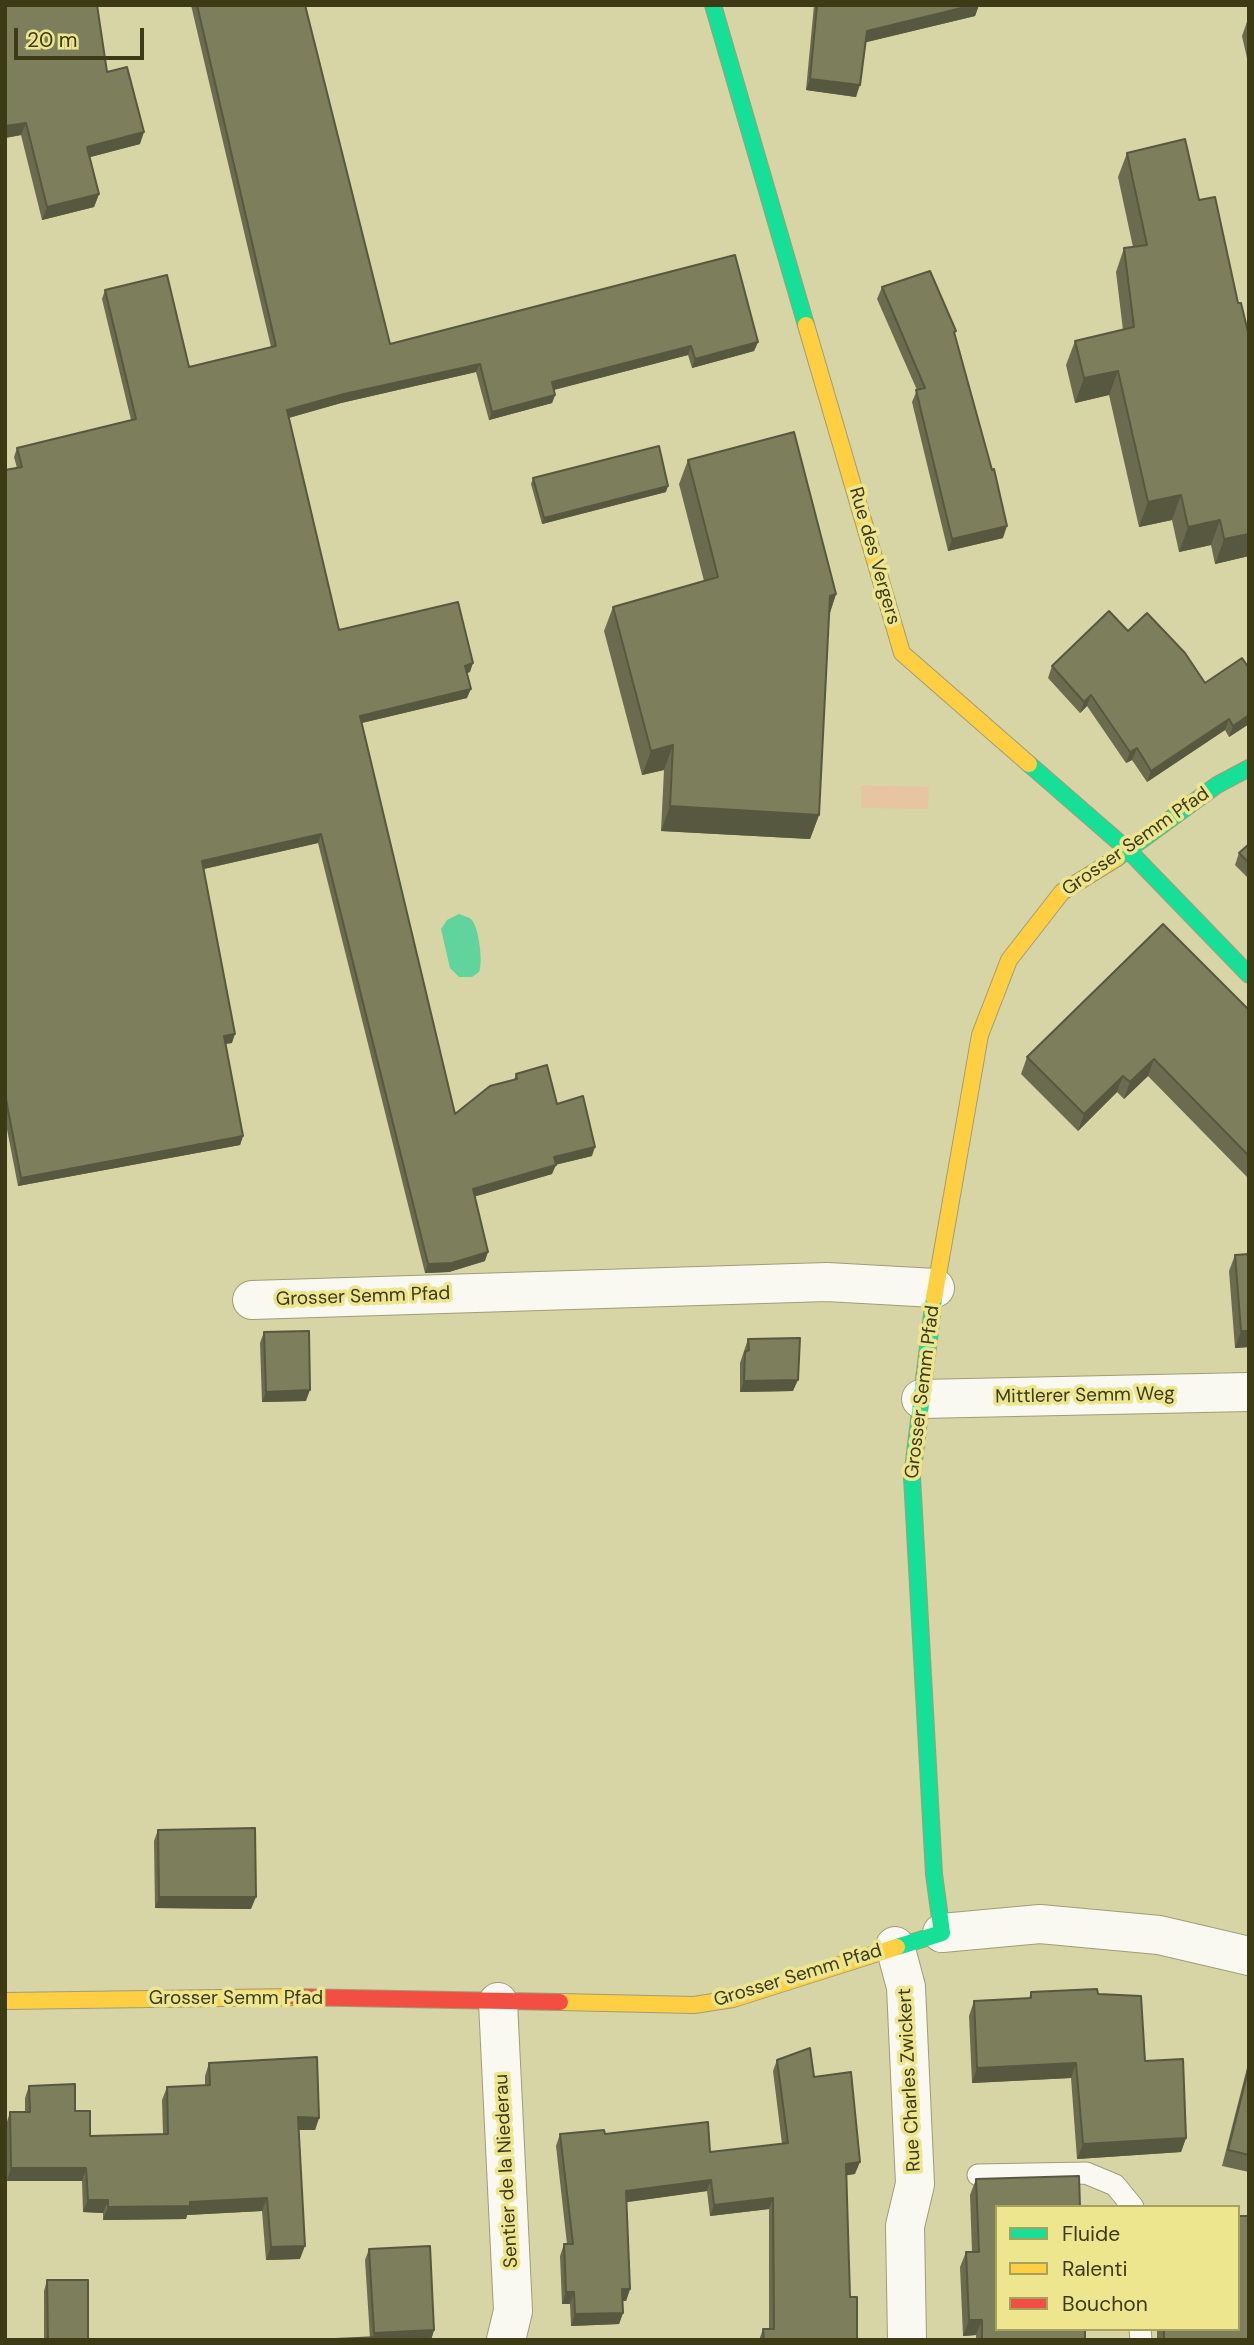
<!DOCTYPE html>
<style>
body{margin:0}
#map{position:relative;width:1254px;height:2345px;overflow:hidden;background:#d7d4a5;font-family:"DM Sans",sans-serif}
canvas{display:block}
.frame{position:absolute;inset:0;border:7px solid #3d3a16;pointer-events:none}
.legend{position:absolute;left:995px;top:2205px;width:245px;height:126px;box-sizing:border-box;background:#ede68f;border:2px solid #a7a15f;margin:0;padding:9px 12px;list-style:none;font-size:21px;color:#3d3a16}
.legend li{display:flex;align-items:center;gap:14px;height:35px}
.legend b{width:35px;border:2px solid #a7a15f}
.scale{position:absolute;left:14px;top:28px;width:130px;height:32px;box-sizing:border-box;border:4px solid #3d3a16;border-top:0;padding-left:9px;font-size:21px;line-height:24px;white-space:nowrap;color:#3d3a16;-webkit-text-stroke:5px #ede68f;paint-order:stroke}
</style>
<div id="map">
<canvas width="1254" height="2345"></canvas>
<div class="frame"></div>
<ul class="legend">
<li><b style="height:9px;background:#16e098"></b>Fluide</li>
<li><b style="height:9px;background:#ffcf43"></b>Ralenti</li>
<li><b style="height:9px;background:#f24e42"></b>Bouchon</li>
</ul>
<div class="scale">20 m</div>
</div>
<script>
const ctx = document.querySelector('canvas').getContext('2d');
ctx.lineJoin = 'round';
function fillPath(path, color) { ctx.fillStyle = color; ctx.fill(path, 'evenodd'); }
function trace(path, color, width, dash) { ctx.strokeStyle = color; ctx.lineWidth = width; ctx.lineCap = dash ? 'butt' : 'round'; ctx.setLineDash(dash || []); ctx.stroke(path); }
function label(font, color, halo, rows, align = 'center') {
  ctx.font = font + ' "DM Sans",sans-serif'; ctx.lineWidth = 7; ctx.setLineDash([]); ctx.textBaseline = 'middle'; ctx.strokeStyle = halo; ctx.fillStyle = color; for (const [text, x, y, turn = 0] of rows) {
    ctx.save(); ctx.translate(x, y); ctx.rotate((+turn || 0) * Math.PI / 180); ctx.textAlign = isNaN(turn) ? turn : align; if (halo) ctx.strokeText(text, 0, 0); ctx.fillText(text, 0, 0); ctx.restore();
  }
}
fillPath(new Path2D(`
 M861,785L929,787L928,809L861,808Z`), '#e8c5a2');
fillPath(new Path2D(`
 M459,914C462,915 468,917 471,919C479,926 483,963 479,972L472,977H459L450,968L441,929L447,920Z`), '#61d39d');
const lane = new Path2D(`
 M978,2175L1086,2173L1115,2185L1133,2207
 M1140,2329L1141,2340`);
const street = new Path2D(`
 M252,1300L827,1282L935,1288
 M921,1399L1249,1392
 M942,1933L1040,1924L1159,1935L1249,1956
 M895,1946L906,1987L915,2184L905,2226L907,2340
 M498,2002L513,2311L506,2340`);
const fast = new Path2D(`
 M713,5L806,325
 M1029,764L1129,851L1249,975
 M1117,858L1217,785L1249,768
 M897,1947L942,1933L934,1874L912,1477L934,1298`);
const slow = new Path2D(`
 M806,325L902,653L1029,764
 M934,1298L980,1035L1009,960L1062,892L1117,858
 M5,2001L294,1997
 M560,2002L694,2005L733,1999L897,1947`);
const jam = new Path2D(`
 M294,1997L560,2002`);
trace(lane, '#a09d77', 23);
trace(street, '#a09d77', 40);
trace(fast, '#a09d77', 18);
trace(slow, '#a09d77', 18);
trace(jam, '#a09d77', 18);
trace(lane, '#f9f9f2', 21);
trace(street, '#f9f9f2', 38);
trace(fast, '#16e098', 16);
trace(slow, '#ffcf43', 16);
trace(jam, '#f24e42', 16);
fillPath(new Path2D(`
 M5,5L107,72L140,144L90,157L99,194L94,207L42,220L21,135L5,138Z
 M191,5H305L390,344L758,342L754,351L692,368L688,355L554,390L555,395L552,403L489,420L476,372L341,403L289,418L339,630L470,672L466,673L467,698L362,723L455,1114L514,1080L516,1074L557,1104L592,1156L555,1165L552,1174L475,1196L485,1261L449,1272L425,1273L318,843L204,869L232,1043L226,1044L243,1136L240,1145L18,1186L5,1119V470L17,468L14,457L17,448L131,420L102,299L105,290L189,367L271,347Z
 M814,5H979L975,16L866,42L856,97L806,90Z
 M1249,16V67L1242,36Z
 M1127,153L1199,200L1238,303L1249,336V556L1215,564L1211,545L1179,552L1172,520L1139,527L1109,395L1075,403L1066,365L1075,341L1123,330L1116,272L1124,248L1133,247L1118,177Z
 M882,287L955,335L1003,538L948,551L912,402L917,390L877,299Z
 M688,460L836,594L829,615L819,815L810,839L661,831L664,770L642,775L604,631L613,607L704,581L679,484Z
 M533,478L666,492L542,524L531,484Z
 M1128,631L1205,683L1249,724L1229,737L1225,730L1147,782L1132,760L1126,763L1087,706L1080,713L1048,678L1052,666Z
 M1249,844V879L1235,865L1239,853Z
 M1249,1010V1179L1148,1076L1124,1099L1117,1092L1078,1131L1021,1074L1027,1057Z
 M1235,1255L1249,1347L1235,1348L1229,1271Z
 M264,1332L306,1401L262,1402L260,1343Z
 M748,1339L793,1391L740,1392V1363Z
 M158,1830L251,1909L155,1908L154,1841Z
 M1031,1992L1098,1994L1145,2061L1186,2138L1181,2152L1077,2159L1071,2078L972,2083L969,2016L974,2001L1029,1998Z
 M777,2060L814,2077L855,2174L846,2175L850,2297L857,2340H759L763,2329H769V2209L710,2216L707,2191L626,2202L630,2289L626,2301H622L623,2313L619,2324L571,2326L570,2304H562L560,2256L564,2244H567L556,2146L560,2134H605L710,2152L782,2144L773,2071Z
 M1249,2060V2172L1222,2166Z
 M209,2063L319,2118L315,2130H299L300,2259L266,2260L262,2211L187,2215L186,2219L103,2220V2213L83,2212L82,2181H7L6,2125L10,2112H25V2098L29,2086L75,2111L90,2136L163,2134L162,2100L167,2087L205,2085V2076Z
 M976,2179L1085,2340H976V2335L963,2336L960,2267L966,2252H972L970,2195Z
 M369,2249L434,2330L431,2340H314L370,2338L365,2260Z
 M47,2280L88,2340H44V2291Z
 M1157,2329H1238L1249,2340H1157Z`), '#6b6c4f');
fillPath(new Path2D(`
 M974,5H979L975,16L863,43L867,31Z
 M810,79L860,85L856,97L806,90Z
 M26,123L21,135L5,138V126Z
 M144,132L140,144L83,159L87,147Z
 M99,194L94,207L42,220L47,207Z
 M758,342L754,351L692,368L695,359Z
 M691,346L688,355L549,391L552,382Z
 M480,364L476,372L341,403L284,419L287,410L344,394Z
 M1118,371L1109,395L1075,403L1084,378Z
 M555,395L552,403L489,420L492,412Z
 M668,486L666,492L542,524L544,518Z
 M1181,495L1172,520L1139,527L1148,502Z
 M1220,520L1211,545L1179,552L1188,527Z
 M1007,526L1003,538L948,551L952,539Z
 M1249,534V556L1215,564L1224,539Z
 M836,594L828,619L830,596Z
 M473,663L470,672L461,675L465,666Z
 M471,689L467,698L357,724L360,716Z
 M1091,695L1087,706L1080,713L1084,702Z
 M1249,715V724L1229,737L1233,726Z
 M1229,719L1225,730L1147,782L1151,771Z
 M673,745L664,770L642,775L651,751Z
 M1137,748L1132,760L1126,763L1130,752Z
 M670,806L819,815L810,839L661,831Z
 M321,834L318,843L199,870L202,861Z
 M235,1034L232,1043L221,1044L224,1036Z
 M1154,1059L1148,1076L1124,1099L1130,1082Z
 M1123,1076L1117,1092L1078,1131L1084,1114Z
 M243,1136L240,1145L18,1186L21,1178Z
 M595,1147L592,1156L550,1166L554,1157Z
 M556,1165L552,1174L470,1198L473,1189Z
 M488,1252L485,1261L449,1272L425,1273L428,1264Z
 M1241,1331H1249V1347L1235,1348Z
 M798,1380L793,1391L740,1392L744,1381Z
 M310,1390L306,1401L262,1402L266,1392Z
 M159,1897H256L251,1909L155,1908Z
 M1076,2063L1071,2078L972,2083L977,2068Z
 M298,2117L319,2118L315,2130H293Z
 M1186,2138L1181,2152L1077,2159L1083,2144Z
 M860,2162L855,2174L842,2176L846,2164Z
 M11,2168H86L82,2181H7Z
 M711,2180L707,2191L621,2203L626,2191Z
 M267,2198L262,2211L187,2215L186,2219L103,2220L108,2207Z
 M773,2198L769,2209L710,2216L714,2205Z
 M88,2200H108L103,2213L83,2212Z
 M305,2246L300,2259L266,2260L271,2247Z
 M622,2289H630L626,2301H617Z
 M566,2292H574L570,2304H562Z
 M623,2313L619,2324L571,2326L575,2314Z
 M969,2320H982L976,2335L963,2336Z
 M434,2330L431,2340H372L374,2333Z`), '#575840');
const building = new Path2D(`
 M5,5H97L107,72L127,67L144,132L87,147L99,194L47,207L26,123L5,126Z
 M197,5H305L390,344L735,255L758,342L695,359L691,346L552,382L555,395L492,412L480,364L344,394L287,410L339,630L458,602L473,663L465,666L471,689L360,716L455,1114L490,1086L517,1079L516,1074L547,1065L557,1104L583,1096L595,1147L554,1157L556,1165L473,1189L488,1252L452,1263L428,1264L321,834L202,861L235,1034L224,1036L243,1136L21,1178L5,1094V470L22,467L17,448L136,419L105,290L167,275L189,367L276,346Z
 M817,5H974L867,31L860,85L810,79Z
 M1185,139L1199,200L1215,197L1238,303H1241L1249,336V534L1224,539L1220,520L1188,527L1181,495L1148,502L1118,371L1084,378L1075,341L1134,327L1124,248L1147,245L1127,153Z
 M930,271L956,331L954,332L992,470L994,469L1007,526L952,539L916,390L925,388L882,287Z
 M794,432L836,594L830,596L819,815L670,806L673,745L651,751L613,607L718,577L688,460Z
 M659,446L668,486L544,518L533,478Z
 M1109,611L1128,631L1147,613L1185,653L1205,683L1242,658L1249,668V715L1233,726L1229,719L1151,771L1137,748L1130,752L1091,695L1084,702L1052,666Z
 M1249,844V863L1239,853Z
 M1163,924L1249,1010V1156L1154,1059L1130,1082L1123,1076L1084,1114L1027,1057Z
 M1249,1254V1331H1241L1235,1255Z
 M309,1331L310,1390L266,1392L264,1332Z
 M800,1338L798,1380L744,1381L745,1352L749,1350L748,1339Z
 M255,1828L256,1897H159L158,1830Z
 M1097,1989L1098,1994L1141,1996L1145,2061L1183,2059L1186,2138L1083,2144L1076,2063L977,2068L974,2001L1031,1998V1992Z
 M810,2048L814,2077L851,2072L860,2162L846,2164L850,2297H857V2340H764L763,2329H774L773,2198L714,2205L711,2180L626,2191L630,2289H622L623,2313L575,2314L574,2292H566L564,2244H573L560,2134L604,2130L605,2134L708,2122L710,2152L788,2143L777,2060Z
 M317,2057L319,2118L298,2117L305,2246L271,2247L267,2198L190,2202V2206L108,2207V2200H88L86,2168H11L10,2112H30L29,2086L75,2084V2111H90V2136L168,2134L167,2087L210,2085L209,2063Z
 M1249,2067V2155L1228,2150Z
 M1079,2176L1080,2207H997V2329H1085V2340H982V2320H969L966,2252H979L976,2179Z
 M1238,2216H1249V2340H1164V2329H1238Z
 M430,2246L434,2330L374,2333L369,2249Z
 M47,2280H88V2340H48Z
 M379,2337V2340H314Z`);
fillPath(building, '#7c7e5c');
trace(building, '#575840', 2);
label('19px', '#3d3a16', '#ede68f', [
 ["Rue des Vergers",874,556,74],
 ["Grosser Semm Pfad",1136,842,-35],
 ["Grosser Semm Pfad",363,1297,-2],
 ["Grosser Semm Pfad",923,1392,-83],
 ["Mittlerer Semm Weg",1085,1396,-1],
 ["Grosser Semm Pfad",798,1976,-17],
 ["Grosser Semm Pfad",236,1999],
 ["Rue Charles Zwickert",910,2080,-93],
 ["Sentier de la Niederau",507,2171,-93]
]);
</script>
